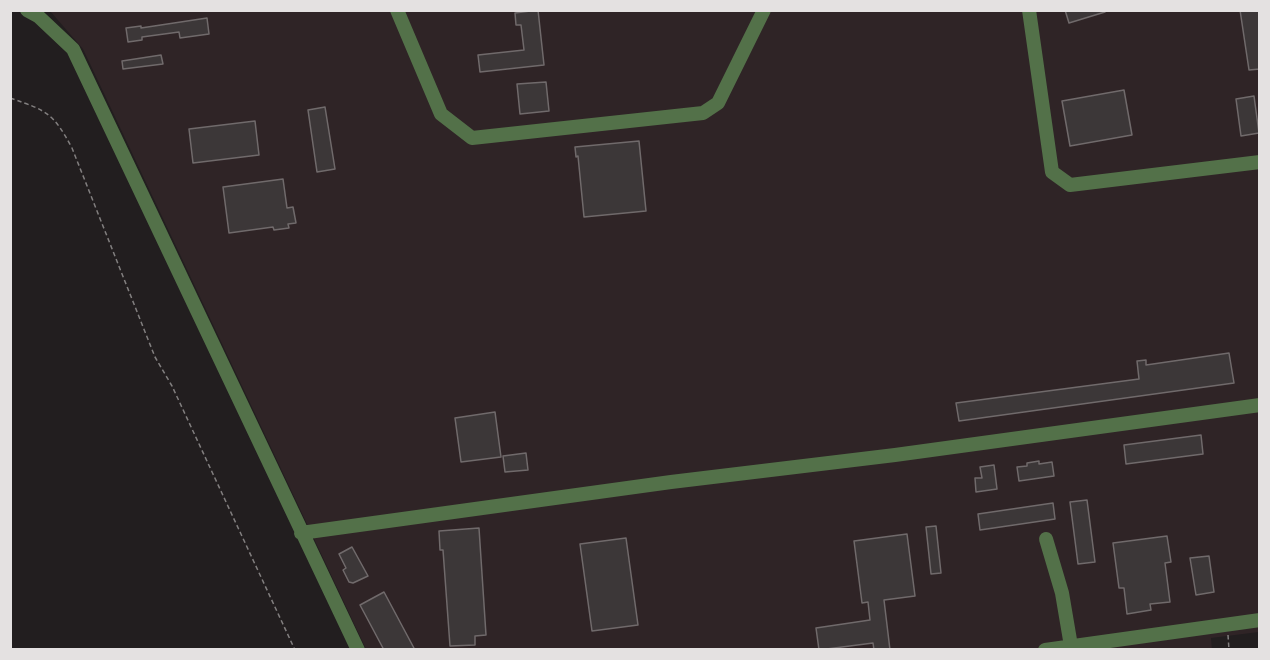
<!DOCTYPE html>
<style>
body{margin:0}
#map{position:relative;width:1270px;height:660px;overflow:hidden;background:#221e1f;font-family:"Nunito Sans",sans-serif}
canvas{display:block}
.frame{position:absolute;inset:0;border:12px solid #e4e1e1;pointer-events:none}
</style>
<div id="map">
<canvas width="1270" height="660"></canvas>
<div class="frame"></div>
</div>
<script>
const ctx = document.querySelector('canvas').getContext('2d');
ctx.lineJoin = 'round';
function fillPath(path, color) { ctx.fillStyle = color; ctx.fill(path, 'evenodd'); }
function trace(path, color, width, dash) { ctx.strokeStyle = color; ctx.lineWidth = width; ctx.lineCap = dash ? 'butt' : 'round'; ctx.setLineDash(dash || []); ctx.stroke(path); }
fillPath(new Path2D(`
 M50,11H1259V632L1211,638L1212,650L366,649L83,49Z`), '#2f2426');
const building = new Path2D(`
 M538,10L544,65L480,72L478,55L524,50L521,25H516L515,13Z
 M1065,10H1105V12L1069,23Z
 M1240,10H1260V69L1249,70Z
 M207,18L209,34L180,38L179,32L142,37V40L128,42L126,28L141,26V28Z
 M161,55L163,64L123,69L122,61Z
 M546,82L549,111L520,114L517,84Z
 M1124,90L1132,135L1070,146L1062,101Z
 M1254,96L1259,133L1241,136L1236,99Z
 M325,107L335,169L317,172L308,110Z
 M255,121L259,155L193,163L189,129Z
 M639,141L646,211L584,217L578,156L576,157L575,147Z
 M283,179L287,208L293,207L296,223L288,224L289,228L274,230L273,227L229,233L223,187Z
 M1229,353L1234,383L959,421L956,403L1139,379L1137,361L1146,360V365Z
 M495,412L501,457L461,462L455,418Z
 M1201,435L1203,454L1126,464L1124,445Z
 M526,453L528,470L505,472L503,456Z
 M1039,461V464L1052,462L1054,476L1019,481L1017,467L1027,466V463Z
 M994,465L997,489L976,492L975,478H982L980,467Z
 M1087,500L1095,562L1078,564L1070,502Z
 M1053,503L1055,519L980,530L978,514Z
 M936,526L941,573L931,574L926,527Z
 M479,528L486,635L475,636V645L450,646L443,550H440L439,531Z
 M907,534L915,596L884,600L890,650H874L873,643L819,650L816,628L870,620L868,602L862,603L854,541Z
 M1167,536L1171,562L1165,563L1170,602L1150,604L1151,610L1127,614L1124,588H1119L1113,543Z
 M626,538L638,625L592,631L580,544Z
 M352,547L368,576L353,583L349,582L343,570L346,568L339,554Z
 M1209,556L1214,592L1196,595L1190,558Z
 M384,592L415,650H384L360,605Z`);
fillPath(building, '#3c3738');
trace(building, '#706a6b', 1.5);
trace(new Path2D(`
 M10,98C48,111 53,113 72,148L155,357L172,386L295,650
 M1228,635L1229,650`), '#827f7f', 1.5, [4.5, 3]);
trace(new Path2D(`
 M27,10L38,16L73,49L358,650
 M397,10L441,114L472,138L703,113L718,103L764,10
 M1029,10L1052,172L1070,185L1260,162
 M301,533L671,482L895,455L1260,405
 M1046,539L1062,593L1071,646
 M1045,650L1260,620`), '#537149', 14);
</script>
